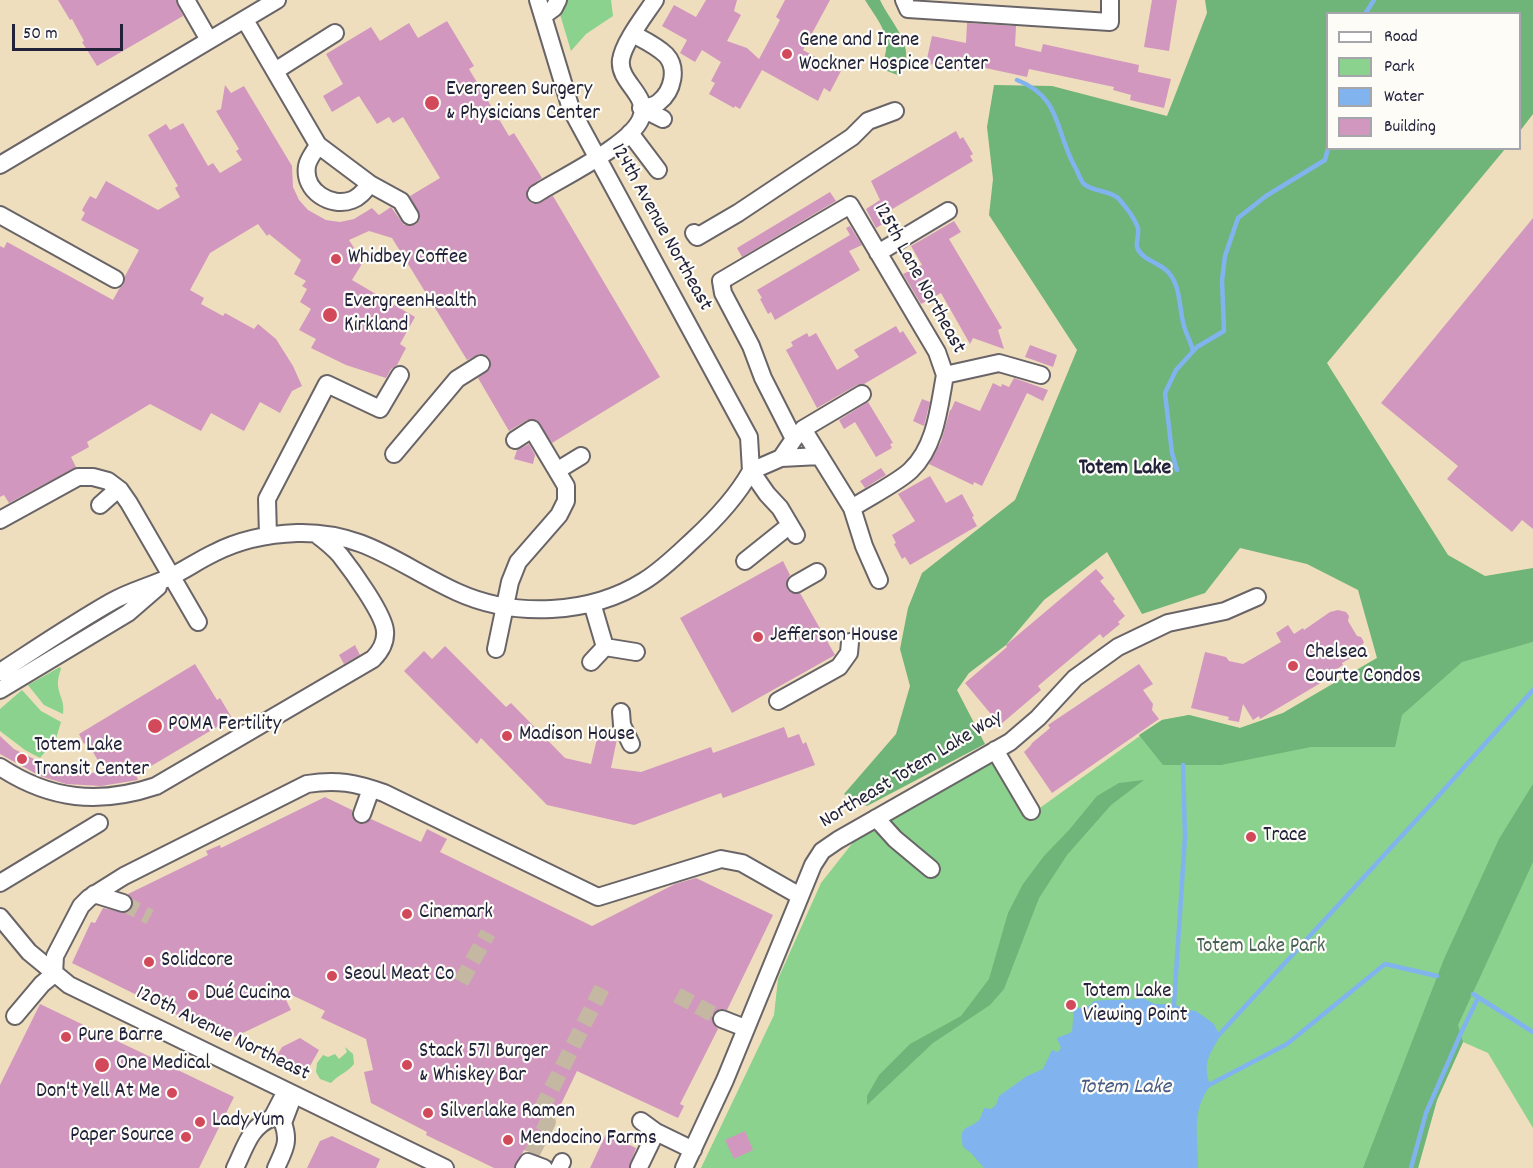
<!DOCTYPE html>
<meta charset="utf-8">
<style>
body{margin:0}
#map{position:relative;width:1533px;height:1168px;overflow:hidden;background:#eedebd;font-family:Dekko,sans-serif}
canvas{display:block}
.legend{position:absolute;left:1326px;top:12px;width:195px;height:138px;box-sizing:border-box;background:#fdfcf7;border:2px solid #a5a5ac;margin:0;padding:8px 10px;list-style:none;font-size:18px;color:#22223b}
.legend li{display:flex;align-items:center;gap:12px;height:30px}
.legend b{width:30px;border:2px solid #a5a5ac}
.scale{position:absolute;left:12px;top:24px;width:111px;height:27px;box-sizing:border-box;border:3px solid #22223b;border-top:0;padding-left:8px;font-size:18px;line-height:21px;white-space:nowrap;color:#22223b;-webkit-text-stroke:4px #fdfcf7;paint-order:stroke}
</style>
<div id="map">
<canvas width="1533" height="1168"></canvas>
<ul class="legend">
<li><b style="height:8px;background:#fff"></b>Road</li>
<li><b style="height:16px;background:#8ad28d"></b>Park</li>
<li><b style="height:16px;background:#81b4ee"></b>Water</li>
<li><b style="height:16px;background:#d297bf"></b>Building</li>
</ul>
<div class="scale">50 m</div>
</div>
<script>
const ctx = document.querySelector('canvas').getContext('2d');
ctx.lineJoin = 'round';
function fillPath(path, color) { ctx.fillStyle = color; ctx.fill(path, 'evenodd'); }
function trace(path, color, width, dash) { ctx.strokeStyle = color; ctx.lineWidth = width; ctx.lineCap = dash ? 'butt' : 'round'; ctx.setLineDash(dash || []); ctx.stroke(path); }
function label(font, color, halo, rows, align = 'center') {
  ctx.font = font + ' Dekko,sans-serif'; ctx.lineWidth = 4.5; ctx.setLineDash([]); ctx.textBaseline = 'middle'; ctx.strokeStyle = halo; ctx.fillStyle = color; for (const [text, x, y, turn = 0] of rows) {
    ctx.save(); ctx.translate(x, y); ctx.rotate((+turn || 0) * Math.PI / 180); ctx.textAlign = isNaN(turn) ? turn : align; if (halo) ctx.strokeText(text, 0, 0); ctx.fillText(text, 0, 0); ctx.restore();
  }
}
fillPath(new Path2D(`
 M564,0H611L613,16L586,34L571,51L559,11Z
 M1533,642V1128L1488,1053L1463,1042L1437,1100L1418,1168H701L774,1015L778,979L821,883L862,831L1002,754L1037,810L1162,720L1189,715L1240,728L1283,713L1377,658L1501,650Z
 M60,667L61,669C52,692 66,696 63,714L44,705L28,685Z
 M22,690L41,711L61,722L56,739L40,758L25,750L0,731V709Z
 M345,1047L353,1054L354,1064C348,1072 338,1075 331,1083L320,1079L316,1072L317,1063L323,1055L328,1057L335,1054L339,1059L347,1052Z`), '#8ad28d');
fillPath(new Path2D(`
 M865,0H880C891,24 919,48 900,76L882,69C883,62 885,57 886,50C889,31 874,15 865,0Z
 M1205,0H1533V114L1520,131V14H1328V148L1505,149L1327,363L1448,555L1485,576L1533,568V642L1462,662L1402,715L1395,747H1311L1221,765H1163L1139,735L1162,720L1189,715L1240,728L1283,713L1377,658L1358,590L1307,564L1240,548L1205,593L1142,614L1107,552L1044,600L1006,645L969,673L957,690L985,744L867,806L844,794L896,734L910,686L900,649L908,608L922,573L1015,500L1077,350L989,215L993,179L987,127L994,85L1052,86L1167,116L1207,13Z
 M1144,780L1111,805L1067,855L1039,898L1004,989L990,1005L933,1043L867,1105V1096L879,1075L910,1044L961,1016L989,979L1008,913L1023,884L1044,856L1069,830L1097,796L1119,783Z
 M1533,784V862L1458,1025L1463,1042L1437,1100L1418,1168H1363L1444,959L1499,839Z`), '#6fb478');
fillPath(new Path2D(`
 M1142,998L1155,1004H1174L1184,1009L1196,1011L1214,1024L1220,1036C1208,1058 1203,1061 1210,1086C1190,1113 1199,1137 1198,1168H984L971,1153L963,1147C958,1123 969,1131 980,1119C980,1118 984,1109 984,1108L991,1109L996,1105L999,1096L1027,1076L1043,1069L1052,1050L1058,1052L1061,1048L1057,1038L1072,1032L1074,1007C1082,1008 1088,1009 1094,1001C1110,999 1126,1001 1142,998Z`), '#81b4ee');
trace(new Path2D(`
 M1365,14L1374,0
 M1017,80C1062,97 1055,132 1075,167C1078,172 1080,180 1084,184C1093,192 1109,190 1118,198C1125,206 1136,219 1138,229C1139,235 1136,242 1137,247C1141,260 1161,263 1169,273C1181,287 1179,309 1184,326C1186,334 1191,342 1193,351
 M1177,470L1172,453L1165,393L1176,370L1197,347L1224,331L1222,280L1225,256L1238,218L1266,196L1325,160L1328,148
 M1473,994L1533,1032
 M1170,1008L1174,1004L1185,837L1183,765
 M1216,1038L1433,802L1533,690
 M1205,1087L1287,1044L1385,964L1437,976
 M1411,1168L1426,1113L1461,1033L1478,998`), '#81b4ee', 4.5);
fillPath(new Path2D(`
 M58,0H176L183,16L97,66L82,42L84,41L72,19L70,20Z
 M706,0H737L734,11L741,15L727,41L747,48L759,59L780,20L776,17L785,0H830L803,50L841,71L830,92L824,88L818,101L762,70L740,109L735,106L734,108L709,94L715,83L711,81L721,62L702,50L695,62L680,53L687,40L662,26L674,5L696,17Z
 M1152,0H1177L1169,51L1144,47Z
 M447,21L474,66L469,69L509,136L514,133L542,178L527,189V199L531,203L537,204L553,196L660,377L552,443L536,420H527L509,431L478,378L490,369V359L486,355L480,354L467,360L392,238L369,231L349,240L363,262L352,280L415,317L400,344L406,348L397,365L391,369L386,378L346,365L311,348L316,339L299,330L311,309L300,302L307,289L302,286L306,281L294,274L301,260L269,234L267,236L258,224L210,253L190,290L204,298L201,304L223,316L225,313L254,329L258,324L276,339L293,366L302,386L292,391L280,413L260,402L244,431L211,413L201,431L150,404L87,442L89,447L71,457L76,467L9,503L4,495L0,497V246L4,248L7,242L113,300L119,289L124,284L125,276L139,250L81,220L85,213L82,210L90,196L96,199L106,181L158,210L180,197L175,188L178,186L148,135L166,124L170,130L183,123L208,166L213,163L220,173L242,160L236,151L239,149L216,111L221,109L225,85L231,93L244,86L292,166L293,187L299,200L308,210L326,220L340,222L354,219L372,208L379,215L391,207L404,225H415L419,221L420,215L410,196L440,178L403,117L393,123L389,117L377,124L359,96L332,112L323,96L343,84L326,54L371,27L380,41L409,23L418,38Z
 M967,23L1016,26L1015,46L1041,52L1043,44L1139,65L1138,72L1171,79L1164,108L1130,100L1131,95L1113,90L1114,87L1029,69L1027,77L981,67V69L961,65L959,71L926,63L932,36L966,43Z
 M956,131L960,139L963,137L973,154L970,156L973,161L884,214L888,221L876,228L866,209L880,200L871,181Z
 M830,192L836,201L742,257L737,248Z
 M1533,218V529L1522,520L1512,532L1447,479L1458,466L1381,403Z
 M954,221L961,232L949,239L1002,328L998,330L1004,349L973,338L970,344L941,293L921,304L903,274L922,265L911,246Z
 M850,226L862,245L849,251L860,270L775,320L771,312L768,314L760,299L762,298L757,290L850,235L846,228Z
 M896,326L900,333L903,331L917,353L864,384L857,385L817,408L786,350L793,346L791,342L807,333L809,337L816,333L837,370L859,357L854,350Z
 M1030,345L1057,355L1053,367L1025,357Z
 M1014,378L1048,390L1043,401L1027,393L982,486L974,482L973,485L929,464L941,442L950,410H951L955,401L980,411L993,383L1001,387L1002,384L1009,387Z
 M922,399L930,402L924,426L913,421Z
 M868,402L893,443L890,444L892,448L876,457L855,422L844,429L839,420Z
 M529,444L535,455L533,464L514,459L517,450Z
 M881,468L886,475L865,488L860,481Z
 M930,476L946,503L962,494L974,516L972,517L977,526L910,565L905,557L902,559L894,544L896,543L892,535L915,521L898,494Z
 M783,561L790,575L787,579V589L791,593H800L835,655L732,713L680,618Z
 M1096,569L1104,578L1100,581L1115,599L1113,601L1125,616L1118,622L1120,624L1103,638L1100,634L1038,686L1041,690L1000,725L965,683L1007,647L1006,645Z
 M1338,610L1346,612L1349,616L1348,621L1357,636L1361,637L1364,642L1356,655L1342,663L1343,665L1337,669L1339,672L1260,719L1259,716L1253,720L1243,704L1239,722L1228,720L1229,717L1191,708L1205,652L1226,657L1229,661L1243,664L1281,642L1276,633L1288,625L1294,634L1303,628L1304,630L1330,612Z
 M355,645L360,655L344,664L339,655Z
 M445,646L506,707L511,703L565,758L591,764L599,730L614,733L617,739L611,768L641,772L711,747L713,753L784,727L788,738L799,734L803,744L806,742L815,765L723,798L721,793L634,825L547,805L481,738L477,744L404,671L424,651L432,659Z
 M195,664L217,700L220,698L232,718L136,775L138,780L101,786L66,784L40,776L0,754V736L14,749L46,765L63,770L106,774L87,742L84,744L79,734Z
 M1139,664L1153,684L1143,690L1153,704L1152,710L1159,719L1052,793L1024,752L1031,745L1032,743L1050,728L1048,725Z
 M325,797L352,810V816L359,824H364L371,819L421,842L427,829L447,839L440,852L592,926L675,884L696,878L773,915L727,1010L720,1009L712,1015V1021L718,1029L680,1104L684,1106L678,1118L577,1071L537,1154L524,1150L514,1168H494L426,1135L427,1132L371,1103L364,1072L373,1070L366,1039L321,1018L325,1011L315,1006L281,990L291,1010L228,1040L72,963L91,922L95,923L103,908L126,913L133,906V900L128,894L208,855L206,851L220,845L221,848Z
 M40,1004L234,1097L199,1168H0V1085Z
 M300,1038L319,1050L305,1075L288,1068L289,1066L275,1059L282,1047Z
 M745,1131L753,1150L734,1159L725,1140Z
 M606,1134L636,1148L629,1168H590Z
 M332,1136L380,1159L376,1168H307L320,1141Z`), '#d297bf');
trace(new Path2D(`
 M123,903L150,917
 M461,982L488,933
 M677,995L722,1019
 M532,1153L548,1122L542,1108L603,986`), '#c5b8a3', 16, [16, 8]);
const minor = new Path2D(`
 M186,0L209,40
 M538,0L571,109L749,437L751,471L767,494L780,508L796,535
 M904,0L908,9L1110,22V0
 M543,16L554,8L558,0
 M245,20L318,145L370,184C365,190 360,197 352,200C331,208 303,191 307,166C308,159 315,151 318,145
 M633,34C644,40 657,46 666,55C678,68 673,91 659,102C655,106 647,107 641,108
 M275,71L335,33
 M641,108L663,119
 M630,133L658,170
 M0,165L277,0
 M370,184L401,201L410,216
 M536,194C560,178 636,143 642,115C647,94 618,81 621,60C623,43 645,15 655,0
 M0,215L115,279
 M694,233L697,237L738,213L852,137L868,121L895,111
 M878,253L948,211
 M945,375L999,363L1041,375
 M803,429L852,508L864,546L879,580
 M794,439L763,378L751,346L723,293L721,281L850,205L937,352L945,375
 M394,454L457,379L481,364
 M781,458L820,456
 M558,470L581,456
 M751,471L781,458L794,439L803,429L862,394
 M100,505L118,489
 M852,508C867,498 899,482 911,470C936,446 939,407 945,375
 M0,520L78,477H93L108,481L120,490L129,503L198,622
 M268,536L267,499L327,384L380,409L400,375
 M745,561L790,525
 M796,584L817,572
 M592,603L605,647L636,652
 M496,649L510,582L518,562L559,515L566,501V486L532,429L515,440
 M591,662L605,647
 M0,672C37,648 74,623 111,602C130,591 151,586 170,577C185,570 199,560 214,553C239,540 269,534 297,533C364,531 400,566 457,592C514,618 590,615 644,581C662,570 678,554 693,540C716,519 736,498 751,471
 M0,690L128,613L158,587
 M778,701L839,667L849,653L850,642
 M621,712L622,725L631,744
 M995,750L1031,811
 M0,767C50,800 99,805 156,786L373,659C381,651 386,642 385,631C384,614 351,569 340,555C333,547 324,540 316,534
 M362,814L371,789
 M876,818L895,839L931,869
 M0,883L99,823
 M94,894L123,903
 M0,917L29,952L69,985L445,1168
 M15,1016L42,984L54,974L55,956L81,906L89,898L124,876L307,784C337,779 356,783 384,793L598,897L721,859L742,863L800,896
 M722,1019L745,1028
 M641,1121L656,1132L693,1150
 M639,1167L656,1132
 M235,1168C245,1148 250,1126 272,1118L286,1091
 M276,1168C284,1150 290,1142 283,1123L291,1102
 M524,1168L528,1162L544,1168
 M559,1168L562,1162
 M684,1168L725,1080L813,865L822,851L838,840L1010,742L1038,718L1075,678L1118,647L1168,623L1225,611L1257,597`);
trace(minor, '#696468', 20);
trace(minor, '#fff', 16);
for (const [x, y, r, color] of [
 [787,54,6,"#d1495b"],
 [432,103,8,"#d1495b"],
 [336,259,6,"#d1495b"],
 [330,315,8,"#d1495b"],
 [758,637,6,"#d1495b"],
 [1293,666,6,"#d1495b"],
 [155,726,8,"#d1495b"],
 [507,736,6,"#d1495b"],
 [22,759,6,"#d1495b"],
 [1251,837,6,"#d1495b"],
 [407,914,6,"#d1495b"],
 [149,962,6,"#d1495b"],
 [332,976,6,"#d1495b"],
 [193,995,6,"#d1495b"],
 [1071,1005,6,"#d1495b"],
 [66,1037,6,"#d1495b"],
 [102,1065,8,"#d1495b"],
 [407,1065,6,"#d1495b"],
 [172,1093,6,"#d1495b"],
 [428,1113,6,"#d1495b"],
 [200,1122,6,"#d1495b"],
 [186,1137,6,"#d1495b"],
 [508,1140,6,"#d1495b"]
]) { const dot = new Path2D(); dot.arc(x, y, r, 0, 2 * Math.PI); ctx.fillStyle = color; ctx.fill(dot); trace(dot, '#fdfcf7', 2); }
label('21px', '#22223b', '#fdfcf7', [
 ["Gene and Irene",799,42],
 ["Wockner Hospice Center",799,66],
 ["Evergreen Surgery",446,91],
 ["& Physicians Center",446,115],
 ["Whidbey Coffee",348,259],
 ["EvergreenHealth",344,303],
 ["Kirkland",344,327],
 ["Jefferson House",770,637],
 ["Chelsea",1305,654],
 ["Courte Condos",1305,678],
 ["POMA Fertility",168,726],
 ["Madison House",519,736],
 ["Totem Lake",34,747],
 ["Transit Center",34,771],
 ["Trace",1263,837],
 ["Cinemark",419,914],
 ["Solidcore",161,962],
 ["Seoul Meat Co",344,976],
 ["Totem Lake",1083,993],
 ["Viewing Point",1083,1017],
 ["Dué Cucina",205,995],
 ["Pure Barre",78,1037],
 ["Stack 571 Burger",419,1053],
 ["& Whiskey Bar",419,1077],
 ["One Medical",116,1065],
 ["Don't Yell At Me",160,1093,"right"],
 ["Silverlake Ramen",440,1113],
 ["Lady Yum",212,1122],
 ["Paper Source",174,1137,"right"],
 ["Mendocino Farms",520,1140]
], 'left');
label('21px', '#22223b', '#fdfcf7', [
 ["124th Avenue Northeast",660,228,61],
 ["125th Lane Northeast",918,279,61],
 ["Northeast Totem Lake Way",912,771,-31],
 ["120th Avenue Northeast",222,1035,26]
]);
label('21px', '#466058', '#fdfcf7', [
 ["Totem Lake Park",1261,948]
]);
label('bold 22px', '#22223b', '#fdfcf7', [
 ["Totem Lake",1125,470]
]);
label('italic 22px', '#485c83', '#fdfcf7', [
 ["Totem Lake",1125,1089]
]);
</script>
